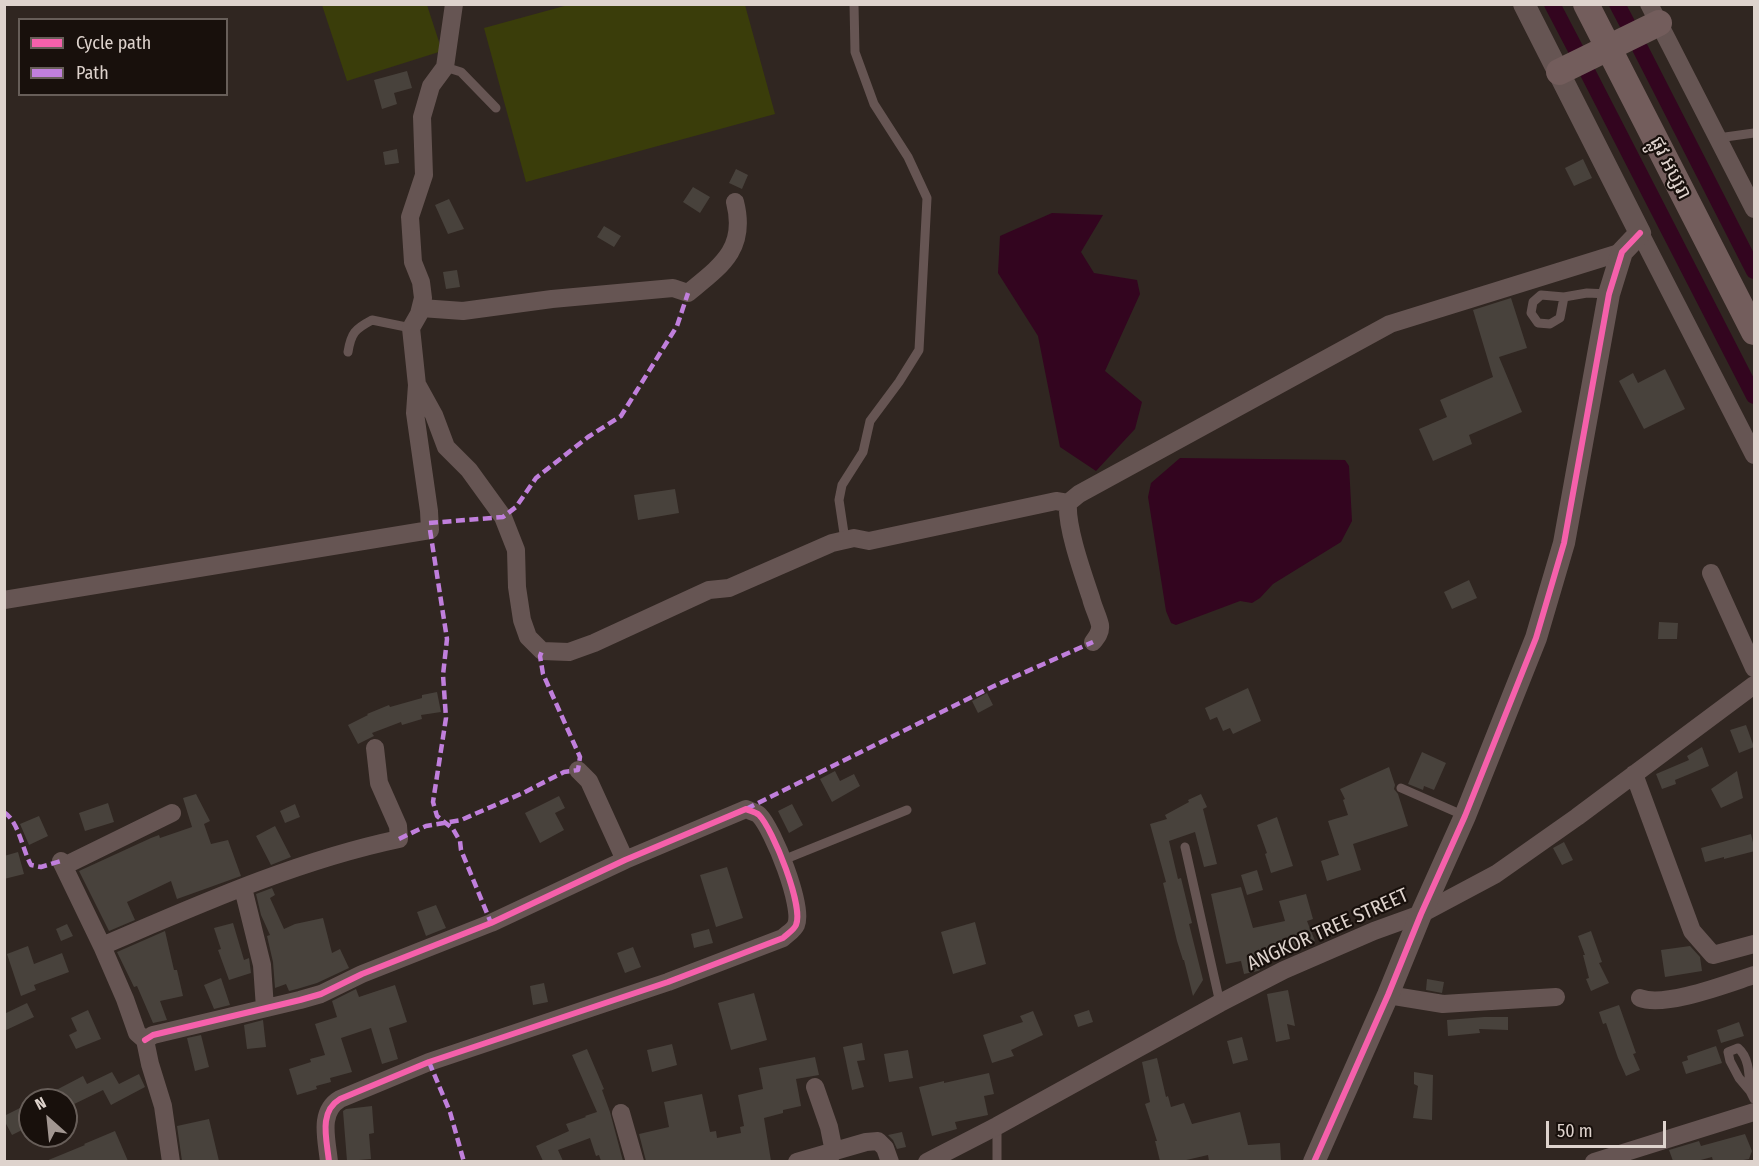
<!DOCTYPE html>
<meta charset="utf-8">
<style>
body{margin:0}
#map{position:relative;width:1759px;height:1166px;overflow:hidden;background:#302621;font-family:"Fira Sans Condensed",sans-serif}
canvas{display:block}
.frame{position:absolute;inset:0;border:6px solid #ded3cd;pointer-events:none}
.legend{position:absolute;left:18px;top:18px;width:210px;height:78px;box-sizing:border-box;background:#18100c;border:2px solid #675e59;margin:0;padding:8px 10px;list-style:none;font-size:18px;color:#ded3cd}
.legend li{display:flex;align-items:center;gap:12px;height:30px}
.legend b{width:30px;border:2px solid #675e59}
.north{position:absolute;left:18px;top:1088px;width:60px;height:60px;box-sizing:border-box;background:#18100c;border:2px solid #675e59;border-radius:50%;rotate:333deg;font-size:16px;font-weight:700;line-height:24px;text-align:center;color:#ded3cd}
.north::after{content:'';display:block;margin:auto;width:21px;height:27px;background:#a19691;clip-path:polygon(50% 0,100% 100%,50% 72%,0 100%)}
.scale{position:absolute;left:1546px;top:1121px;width:120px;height:27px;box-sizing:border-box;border:3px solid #ded3cd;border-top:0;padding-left:8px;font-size:18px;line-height:21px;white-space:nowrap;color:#ded3cd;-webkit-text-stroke:4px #18100c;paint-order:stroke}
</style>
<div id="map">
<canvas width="1759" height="1166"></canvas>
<div class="frame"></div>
<ul class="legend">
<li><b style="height:8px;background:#f560ab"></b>Cycle path</li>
<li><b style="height:8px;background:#c07fdc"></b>Path</li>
</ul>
<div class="north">N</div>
<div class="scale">50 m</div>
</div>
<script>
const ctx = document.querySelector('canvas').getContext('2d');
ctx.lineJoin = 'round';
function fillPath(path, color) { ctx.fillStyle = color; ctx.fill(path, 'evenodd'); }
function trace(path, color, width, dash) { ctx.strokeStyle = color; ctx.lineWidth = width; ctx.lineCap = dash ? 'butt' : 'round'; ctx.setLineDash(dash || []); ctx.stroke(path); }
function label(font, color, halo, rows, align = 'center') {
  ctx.font = font + ' "Fira Sans Condensed","Noto Sans Khmer",sans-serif'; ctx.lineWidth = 4.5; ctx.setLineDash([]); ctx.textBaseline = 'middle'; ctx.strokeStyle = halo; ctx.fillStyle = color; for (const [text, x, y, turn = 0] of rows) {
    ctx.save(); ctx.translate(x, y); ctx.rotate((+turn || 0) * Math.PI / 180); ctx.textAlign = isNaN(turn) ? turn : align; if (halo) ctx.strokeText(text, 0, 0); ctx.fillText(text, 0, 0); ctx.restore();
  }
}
fillPath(new Path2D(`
 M322,5H427L442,51L347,81Z
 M568,5H745L775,114L526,182L484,28Z`), '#3a3d0a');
fillPath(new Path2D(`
 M1052,213L1103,215L1081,252L1094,273L1137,280L1140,294L1105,371L1142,402L1135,429L1096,471L1060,447L1038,336L998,273L1000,236Z
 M1180,458L1345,460L1349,466L1352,521L1341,542L1273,584L1260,598L1252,603L1240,601L1176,625L1171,623L1166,611L1148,497L1151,483Z`), '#33051f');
trace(new Path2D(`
 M1552,4L1576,50
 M1617,4L1627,23
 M1640,48L1754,271
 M1588,73L1754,396`), '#33051f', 16);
fillPath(new Path2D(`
 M407,71L412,88L394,93L397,104L382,109L374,80Z
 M397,149L399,163L385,165L383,152Z
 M1583,159L1592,178L1574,186L1565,168Z
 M736,169L748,175L742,189L729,183Z
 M693,187L710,197L700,213L683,202Z
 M449,199L464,229L448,234L435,205Z
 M604,226L621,236L614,247L597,237Z
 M457,270L460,287L446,289L443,272Z
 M1511,298L1527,348L1499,357L1522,412L1469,435L1472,444L1433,461L1419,429L1447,417L1440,400L1493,377L1473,310Z
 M1665,369L1685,409L1644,429L1619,381L1633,373L1638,383Z
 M675,489L679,513L638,520L634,495Z
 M1469,580L1477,598L1452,609L1444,592Z
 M1659,622L1678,623L1677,639H1658Z
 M1248,688L1261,721L1233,734L1230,728L1223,731L1217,717L1210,720L1205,708Z
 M437,692L441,712L421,715L422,719L402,725L401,722L372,733L374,736L358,744L348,725L368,715L367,714L389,705L390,707L422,698V695Z
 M987,693L993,705L978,713L972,701Z
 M1746,725L1754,747L1739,753L1730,730Z
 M1702,747L1709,766L1675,780L1676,784L1662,789L1656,774L1689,760L1687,756Z
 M1422,752L1446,763L1434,790L1424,786L1423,790L1408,784Z
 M1389,767L1395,785L1394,789L1398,794L1408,826L1353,844L1361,870L1327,881L1321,861L1339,855L1328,821L1348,815L1343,800L1345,799L1340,789Z
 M835,771L840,781L854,774L860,786L832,802L820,779Z
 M1737,771L1743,798L1721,808L1711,789Z
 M196,794L210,821L204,824L211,844L228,840L241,876L177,899L171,881L127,902L135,920L109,931L79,871L151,838L159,835L160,838L192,827L183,798Z
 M1201,794L1207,807L1203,809L1217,864L1204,867L1195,832L1169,841L1178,879L1181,878L1192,923L1189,924L1203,980L1193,996L1184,960H1183L1177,941L1163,883L1166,882L1150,824L1167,819L1165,815L1189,802L1188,800Z
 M559,796L565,808L555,813L564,830L540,843L525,813Z
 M108,803L114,822L85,831L79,813Z
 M295,804L300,817L285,823L280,811Z
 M792,804L803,825L789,833L778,811Z
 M39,816L48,836L29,845L20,824Z
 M1277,817L1293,866L1271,873L1265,854L1267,853L1257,825Z
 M275,826L291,857L271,865L256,836Z
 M1751,834L1755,851L1724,859V857L1705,862L1701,848Z
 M1564,842L1573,860L1562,865L1553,848Z
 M18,852L24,874L4,879V856Z
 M727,867L743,918L716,927L700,875Z
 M1257,870L1263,890L1247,895L1241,875Z
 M1241,887L1253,928L1285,921L1279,901L1306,894L1313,919L1307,921L1315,941L1280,956L1258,961L1260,970L1258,971L1244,974L1241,961L1226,964L1211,894Z
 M272,888L275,895L270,898L284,929L295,924L323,918L332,953L340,949L349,968L317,983L297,989L289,991L286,984L275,988L273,962L267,936L270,935L261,915L256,894Z
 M436,905L446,928L426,936L417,912Z
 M975,922L986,964L953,974L941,932Z
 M233,923L244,960L249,958L251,973L229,980L218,950L221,949L214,928Z
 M67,924L73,936L61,941L56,929Z
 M709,929L713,943L694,948L691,934Z
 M165,931L174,970H177L183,996L160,1001L167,1020L153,1023L137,986L134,987L117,952Z
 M1591,931L1602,962L1599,963L1609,983L1591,991L1586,979L1589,978L1583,955H1585L1578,936Z
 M28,946L34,964L62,953L69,972L34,985L36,990L21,996L7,954Z
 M1690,946L1700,957L1702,971L1665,977L1661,950Z
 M633,947L641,967L625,973L617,953Z
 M221,978L230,1005L214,1009L204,985Z
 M1427,979L1444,982L1442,993L1426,990Z
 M544,983L548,1002L533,1005L530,986Z
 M395,985L407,1022L389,1028L398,1059L382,1064L371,1028L341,1038L352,1072L330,1078L331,1082L316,1086L317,1089L297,1095L289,1069L311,1062L310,1059L325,1055L315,1024L337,1017L332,1001L356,989L359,997Z
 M1288,990L1295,1026L1287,1024L1290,1039L1276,1042L1267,994Z
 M754,993L767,1040L731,1050L718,1003Z
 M27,1003L34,1017L4,1031V1014Z
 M1619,1005L1636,1053L1633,1054L1640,1070L1626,1076L1618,1058L1606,1023L1603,1024L1599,1012Z
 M88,1010L101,1039L76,1049L69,1035L77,1031L71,1018Z
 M1089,1010L1093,1022L1078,1027L1074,1015Z
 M1033,1011L1043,1035L1011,1050L1014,1056L992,1063L983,1035L1023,1022L1020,1016Z
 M1484,1017H1508V1030L1479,1029L1480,1033L1448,1036L1447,1020Z
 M263,1020L266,1047L247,1049L244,1025Z
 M1739,1022L1744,1036L1721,1043L1717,1030Z
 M201,1035L209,1067L195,1071L187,1038Z
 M1242,1037L1248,1060L1233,1064L1227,1041Z
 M862,1043L865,1060L857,1061L864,1087L852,1090L843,1047Z
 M672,1044L677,1065L652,1072L647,1050Z
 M1716,1046L1722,1063L1686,1074L1682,1062L1688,1060L1687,1056Z
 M587,1049L604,1089L602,1090L610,1112L623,1161H601L599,1155L596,1156L590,1138L558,1150L563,1161H543L536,1146L569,1131L566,1124L586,1117L585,1116L597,1112L572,1055Z
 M908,1050L913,1078L889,1082L884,1054Z
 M815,1057L819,1075L796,1079L801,1106L783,1110V1113L764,1118L771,1161H646L639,1134L669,1127L664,1102L702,1094L710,1132L716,1131L717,1138L741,1133L740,1127L744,1126L738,1095L763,1089L759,1068Z
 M1157,1058L1166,1097L1168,1096L1171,1107L1184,1103L1192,1124L1240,1112L1248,1145L1280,1143L1281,1161H1209L1208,1155L1182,1161H1160L1155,1141H1157L1145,1104L1150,1102L1142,1062Z
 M112,1072L119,1084L139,1074L145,1087L111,1105L103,1090L66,1108V1100H37L83,1076L87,1084Z
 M1414,1072L1433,1075L1432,1120L1413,1118L1418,1086L1414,1084Z
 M989,1073L994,1094L984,1096L988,1115L955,1122L957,1129L932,1136L919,1087L944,1081V1083Z
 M30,1103V1126L12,1135L4,1120V1116Z
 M372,1106L374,1133L369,1134L371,1159L347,1161L343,1111L346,1109Z
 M209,1119L219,1161H182L177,1126Z
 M115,1131L128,1161H46L85,1145L84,1144Z
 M902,1132L906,1147L897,1149L893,1140L888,1135Z
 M1745,1134L1752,1151L1749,1159L1738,1161H1713L1712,1157L1697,1161H1673L1669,1150L1699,1141L1701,1146Z`), '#48423c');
trace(new Path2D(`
 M445,67L461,72L496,108
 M1718,138L1754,133
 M1564,297L1560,318L1550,324L1538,323L1531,313L1533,302L1541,295L1564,297L1587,293L1609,294
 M348,352C351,333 355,329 372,320L411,328
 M845,540L839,500L842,485L863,452L870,421L899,382L919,350L927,198L908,157L874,104L855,52L854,4
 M1401,788L1465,816
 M1185,847L1220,1003
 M783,860L907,810
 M1750,1091C1749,1077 1750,1058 1738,1048L1728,1052L1730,1061L1739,1078L1750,1091L1754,1099
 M997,1126V1162`), '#665553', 9);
trace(new Path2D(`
 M1649,4L1754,209
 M1640,233L1754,455
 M421,308L463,311L552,299L673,288L688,293C721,266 747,249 735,202
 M418,386L434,415L446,447L469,470L503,517L516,550L517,587L522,620L528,637L542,651L569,652L594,643L709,590L729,588L832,543L854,538L869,541L1056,501L1068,503
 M1711,573L1754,668
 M4,600L430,530L429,511L415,413L417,385L411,328L419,314L423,298L421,282L413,262L410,217L424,175L422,117L431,86L445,67L454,4
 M1093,642C1097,637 1101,632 1100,625C1098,616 1093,607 1091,598C1083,574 1066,527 1068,503L1079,494L1390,324L1622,252
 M578,770L589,781L625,860
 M1634,774L1692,931L1713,955L1754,944
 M61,861L102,946L125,999L137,1033L145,1040L150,1064L163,1106L171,1162
 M64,866L172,813
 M243,888L262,965L265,1008
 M102,946C198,905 295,861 399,839L398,826L379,783L375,748
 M1388,995L1443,1004L1556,997
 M1640,998C1665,1008 1729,983 1754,975
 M145,1040L153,1035L300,1000L321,994L362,974L491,923L625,860L746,809C750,811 756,812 759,815C773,829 804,907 796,925C794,930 787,934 783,938L668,982L429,1062L340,1099C318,1112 327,1140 329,1162
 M815,1087L829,1127L834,1152
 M621,1113L635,1162
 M797,1162L866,1142L878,1141L885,1148L890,1162
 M927,1162L997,1126L1220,1003L1284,970L1374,931L1421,914L1496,874L1577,817L1754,685
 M1594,1162L1754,1112`), '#665553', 18);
trace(new Path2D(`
 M1314,1162L1388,995L1421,914L1465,816L1536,638L1564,543L1609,294L1622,252L1640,233L1524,4`), '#665553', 22);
trace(new Path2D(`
 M1586,4L1754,332
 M1559,72L1659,23`), '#735d5c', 26);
trace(new Path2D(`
 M429,523L503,517L516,507L536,478L588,437L621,416L677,326L688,293
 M430,530L447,639L443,675L446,718L433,802L437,816L453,829L460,841L461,850L491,923
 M746,809L994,686L1093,642
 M4,812C19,822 22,849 31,865L41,867L61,861
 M399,839L426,826L461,820L523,793L564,772L578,770L580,757L543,674L540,656L542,651
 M429,1062L450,1112L464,1162`), '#c07fdc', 4.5, [9, 4.5]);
trace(new Path2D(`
 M145,1040L153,1035L300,1000L321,994L362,974L491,923L625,860L746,809C750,811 756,812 759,815C773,829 804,907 796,925C794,930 787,934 783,938L668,982L429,1062L340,1099C318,1112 327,1140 329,1162
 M1314,1162L1388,995L1421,914L1465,816L1536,638L1564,543L1609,294L1622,252L1640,233`), '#f560ab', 6);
label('20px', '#ded3cd', '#18100c', [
 ["ផ្លូវ អប្សរា",1670,168,63],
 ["ANGKOR TREE STREET",1328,930,-24]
]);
</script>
